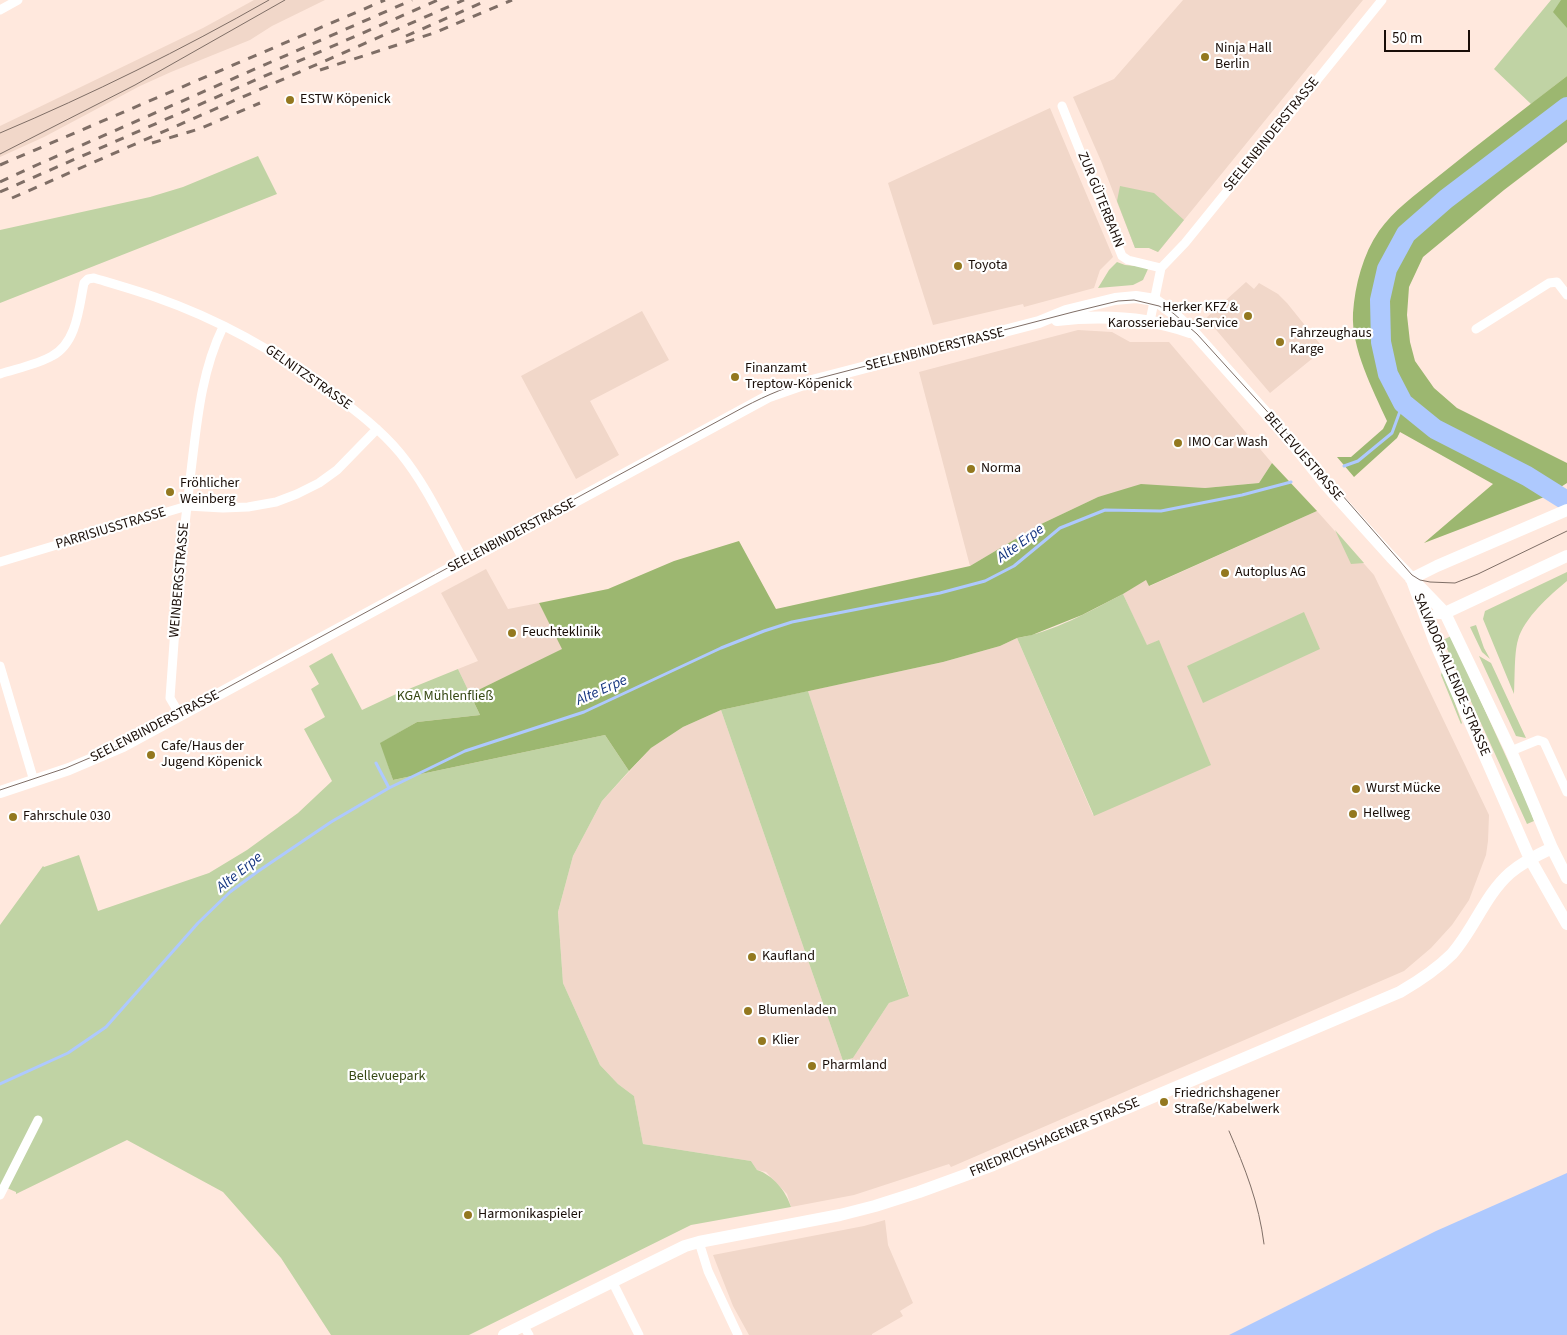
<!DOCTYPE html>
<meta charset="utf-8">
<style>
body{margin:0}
#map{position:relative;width:1567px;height:1335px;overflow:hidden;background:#ffe8dd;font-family:"Source Sans 3",sans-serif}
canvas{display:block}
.scale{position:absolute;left:1384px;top:30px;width:86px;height:22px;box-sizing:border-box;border:2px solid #190d07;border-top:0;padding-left:6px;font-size:15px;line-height:18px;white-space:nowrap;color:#190d07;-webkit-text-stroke:4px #fff;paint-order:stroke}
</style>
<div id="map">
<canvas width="1567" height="1335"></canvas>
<div class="scale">50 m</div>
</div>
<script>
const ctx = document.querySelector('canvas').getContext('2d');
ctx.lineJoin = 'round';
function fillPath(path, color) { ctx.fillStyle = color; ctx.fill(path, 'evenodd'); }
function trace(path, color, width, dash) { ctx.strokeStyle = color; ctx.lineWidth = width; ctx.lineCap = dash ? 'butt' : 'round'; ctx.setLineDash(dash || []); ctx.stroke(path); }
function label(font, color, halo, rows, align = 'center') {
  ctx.font = font + ' "Source Sans 3",sans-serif'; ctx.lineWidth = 4.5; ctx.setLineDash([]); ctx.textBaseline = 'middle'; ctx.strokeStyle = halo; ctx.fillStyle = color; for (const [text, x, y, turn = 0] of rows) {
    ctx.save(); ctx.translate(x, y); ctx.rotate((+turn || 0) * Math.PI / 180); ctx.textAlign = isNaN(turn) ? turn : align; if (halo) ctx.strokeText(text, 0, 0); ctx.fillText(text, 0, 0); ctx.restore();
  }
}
fillPath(new Path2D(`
 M254,0H325L272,26L250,40L171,72L140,86L44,137L0,157V126L203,28Z
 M1183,0H1363L1158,252L1149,248H1135L1101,161L1073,97L1114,79Z
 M1050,108L1113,257L1100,270L1094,288L1024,307L1023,304L933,325L888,183Z
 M1246,282L1254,289L1259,283L1278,294L1287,303L1324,349L1270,393L1206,318Z
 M642,311L669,360L590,401L619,455L576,479L521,376Z
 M1078,330L1112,332L1130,342H1169L1272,463L1259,483L1205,488L1183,487L1098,497L1039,525L970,566L919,372Z
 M1317,511L1374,575L1489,815L1488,841L1486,855L1469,900L1452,925L1431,948L1404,971L951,1167L949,1164L854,1195L791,1207L787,1194L766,1172L757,1170L751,1161L643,1144L634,1096L618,1084L600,1065L563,983L558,912L573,856L602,801L651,748L683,727L721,710L843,1061L853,1058L889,1003L909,995L808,691L943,662L1000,646L1017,638L1093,815L1159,640L1147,646L1123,594L1146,579L1150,586Z
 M486,569L508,609L539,603L563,649L470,694L458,669L478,661L441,593Z
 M885,1220L888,1245L913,1303L900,1311L903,1316L872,1334V1335H749L733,1306L713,1255L864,1226Z`), '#f1d7c9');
fillPath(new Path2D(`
 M1551,0H1567V76L1531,104L1494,69Z
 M258,156L277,194L0,303V230L150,197L183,187Z
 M1120,186L1154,193L1184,220L1158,252L1149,248H1135L1117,201Z
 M1117,262L1125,265L1146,267L1148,269L1143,280L1133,285L1098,288L1109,270Z
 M1335,530L1364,563L1351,564Z
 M1567,572V581C1550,595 1524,618 1518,640C1514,653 1515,679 1514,694L1483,619L1485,611Z
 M1123,594L1147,645L1159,640L1211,765L1094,816L1017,638C1054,632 1090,611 1123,594Z
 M1304,612L1320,649L1203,703L1187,666Z
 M1476,625L1484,648L1490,659L1482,652L1470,627Z
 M1451,636L1530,809L1534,821L1527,824L1443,640Z
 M332,653L362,710L394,695L458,669L480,715L417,722L381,743L393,780L605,735L629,771L602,801L573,856L558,912L563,983L600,1065L618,1084L634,1096L643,1144L751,1161L757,1170C773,1175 786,1191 791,1207L691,1225L469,1335H331L281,1258L223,1192L127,1140L16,1194V1192L0,1185V925L43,866L44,867L79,855L98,911L209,873L247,850L298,813L332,781L304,729L325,717L311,689L319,684L309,666Z
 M1479,656L1491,663L1526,738L1516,736Z
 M1443,669L1462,723L1461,724L1441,675Z
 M808,691L909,996L889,1003L853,1058L843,1061L721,710Z`), '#c0d3a4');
fillPath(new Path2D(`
 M1561,0H1567V28L1553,12Z
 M1567,76V142L1504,190L1423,257L1409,287L1407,315L1410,342L1415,361L1434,388L1457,408L1567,463V483L1547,496L1424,543L1493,484L1400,432L1397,438L1354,477L1337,457H1351L1383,429L1387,421C1373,390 1351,348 1353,313C1355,285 1363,254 1379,231C1394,210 1415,195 1435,179C1478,144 1523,110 1567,76Z
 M1272,463L1317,511L1149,586L1146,580L1123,594L1082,615L1032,635L1017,638L1000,646L943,662L721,710L683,727L651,748L629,771L605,735L393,780L380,743L417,722L480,715L470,694L562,649L539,603L608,589L674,561L739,541L776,609L970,566L1039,525L1098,497L1141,484L1205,488L1259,483Z`), '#9cb770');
fillPath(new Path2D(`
 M1567,1173V1335H1229L1436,1231Z`), '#aec9fe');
trace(new Path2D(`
 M1344,466L1358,461L1392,433L1403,403
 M376,763L389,788
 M0,1084L68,1053L106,1027L198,923L230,892L257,872L331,822L389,788L465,751L584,712L721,648L764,631L792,622L940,593L985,581L1014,566L1060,528L1105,510L1161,511L1242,495L1291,482`), '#aec9fe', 3);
trace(new Path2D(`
 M1567,107L1446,199L1406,234L1387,269L1380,300L1381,342L1388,374L1403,403L1435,429L1527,476L1567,501`), '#aec9fe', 20);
trace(new Path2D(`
 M0,10L18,0
 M1062,106L1122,256L1128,260L1161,268
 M1150,321L1161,268L1185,243L1382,0
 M1476,329L1549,283L1557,282L1567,295
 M0,374C15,369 39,364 52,356C77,343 79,307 84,283L88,279L94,278C114,284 135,290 155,297C218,319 279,353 332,393C356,411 381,430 400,453C427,486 444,525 464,561
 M0,562L187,506L223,508L248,507L276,502L297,494L319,483L337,470L377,429
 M0,666L34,781
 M180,715L170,698C175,622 182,546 191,471C197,422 201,372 223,327
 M1511,751L1538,740L1544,742L1567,792
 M0,1195L38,1120
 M699,1242L708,1271L738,1335
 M612,1281L639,1335
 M523,1325L529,1335`), '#fff', 9);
trace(new Path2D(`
 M1057,320C1102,315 1147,317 1190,332
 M1411,579L1437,566L1567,510
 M1413,583L1434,640L1530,859L1567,924
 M1438,613H1445L1567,556
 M0,792L69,769L123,746L769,396L812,381L1039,322L1066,311L1115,299L1136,297L1155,300L1173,313L1195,334L1289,439L1326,485L1391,557L1445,613L1511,751L1552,848L1567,878
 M504,1335L685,1246L699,1242L840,1215L875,1206L919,1192L993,1165L1400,992C1419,981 1436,970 1452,954C1474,929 1485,895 1510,873C1523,862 1537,855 1552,848`), '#fff', 12);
trace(new Path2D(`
 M0,133C92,94 181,50 269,0
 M0,154L135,85L285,0
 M0,790L66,768L127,742L744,407C767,395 790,385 816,379L1073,312L1118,301L1134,300L1159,306L1173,313L1197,334L1314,463L1412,575L1420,580L1430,582L1455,583L1478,574L1567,531
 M1229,1131C1245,1168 1259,1203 1264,1244`), '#7f6e66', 1);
trace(new Path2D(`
 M406,36L488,0
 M320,70L434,33L512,0
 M152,143L199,129L260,103
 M0,165L385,0
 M0,182L39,164L412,0
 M0,192L438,0
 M12,198L464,0`), '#7f6e66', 3, [9, 9]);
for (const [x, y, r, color] of [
 [1205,57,5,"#93781f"],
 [290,100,5,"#93781f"],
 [958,266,5,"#93781f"],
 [1248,316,5,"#93781f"],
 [1280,342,5,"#93781f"],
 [735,377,5,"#93781f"],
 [1178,443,5,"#93781f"],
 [971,469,5,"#93781f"],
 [170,492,5,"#93781f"],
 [1225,573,5,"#93781f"],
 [512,633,5,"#93781f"],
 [151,755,5,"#93781f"],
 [1356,789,5,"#93781f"],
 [1353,814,5,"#93781f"],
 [13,817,5,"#93781f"],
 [752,957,5,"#93781f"],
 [748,1011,5,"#93781f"],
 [762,1041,5,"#93781f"],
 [812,1066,5,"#93781f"],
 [1164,1102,5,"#93781f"],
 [468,1215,5,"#93781f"]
]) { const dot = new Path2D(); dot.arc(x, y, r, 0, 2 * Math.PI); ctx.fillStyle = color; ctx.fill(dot); trace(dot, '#fff', 2); }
label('14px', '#190d07', '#fff', [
 ["Ninja Hall",1215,49],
 ["Berlin",1215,65],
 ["ESTW Köpenick",300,100],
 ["Toyota",968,266],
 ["Herker KFZ &",1238,308,"right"],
 ["Karosseriebau-Service",1238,324,"right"],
 ["Fahrzeughaus",1290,334],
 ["Karge",1290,350],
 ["Finanzamt",745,369],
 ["Treptow-Köpenick",745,385],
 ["IMO Car Wash",1188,443],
 ["Norma",981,469],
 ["Fröhlicher",180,484],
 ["Weinberg",180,500],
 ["Autoplus AG",1235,573],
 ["Feuchteklinik",522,633],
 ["Cafe/Haus der",161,747],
 ["Jugend Köpenick",161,763],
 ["Wurst Mücke",1366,789],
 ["Hellweg",1363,814],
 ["Fahrschule 030",23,817],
 ["Kaufland",762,957],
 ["Blumenladen",758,1011],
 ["Klier",772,1041],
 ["Pharmland",822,1066],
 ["Friedrichshagener",1174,1094],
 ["Straße/Kabelwerk",1174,1110],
 ["Harmonikaspieler",478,1215]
], 'left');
label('14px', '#190d07', '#fff', [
 ["SEELENBINDERSTRASSE",1272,135,-51],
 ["ZUR GÜTERBAHN",1100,200,68],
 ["SEELENBINDERSTRASSE",935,350,-14],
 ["GELNITZSTRASSE",308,378,35],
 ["BELLEVUESTRASSE",1303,457,49],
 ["PARRISIUSSTRASSE",111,529,-17],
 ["SEELENBINDERSTRASSE",512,536,-28],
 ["WEINBERGSTRASSE",180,580,-85],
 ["SALVADOR-ALLENDE-STRASSE",1451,675,67],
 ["SEELENBINDERSTRASSE",155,727,-27],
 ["FRIEDRICHSHAGENER STRASSE",1055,1138,-23]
]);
label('14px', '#364813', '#fff', [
 ["KGA Mühlenfließ",445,697],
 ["Bellevuepark",387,1077]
]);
label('italic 15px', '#163680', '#fff', [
 ["Alte Erpe",1021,544,-36],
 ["Alte Erpe",602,691,-24],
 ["Alte Erpe",240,873,-39]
]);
</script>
